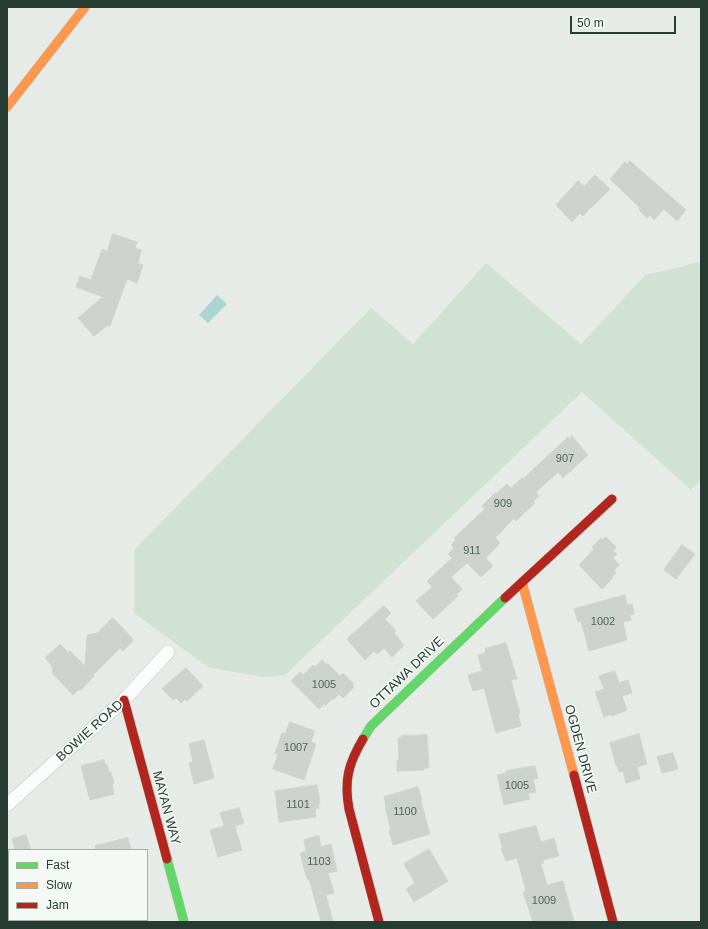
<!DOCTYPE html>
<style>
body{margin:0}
#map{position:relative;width:708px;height:929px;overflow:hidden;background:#e6ebe8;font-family:Arial,sans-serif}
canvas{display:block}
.frame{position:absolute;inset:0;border:8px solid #263c32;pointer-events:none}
.legend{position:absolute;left:8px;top:849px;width:140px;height:72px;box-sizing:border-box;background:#f5f9f6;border:1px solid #a2ada8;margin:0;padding:5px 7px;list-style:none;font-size:12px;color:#263c32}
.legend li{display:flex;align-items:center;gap:8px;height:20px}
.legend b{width:20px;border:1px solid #a2ada8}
.scale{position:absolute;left:570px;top:16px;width:106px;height:18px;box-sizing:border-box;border:2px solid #263c32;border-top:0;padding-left:5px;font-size:12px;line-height:14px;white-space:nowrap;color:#263c32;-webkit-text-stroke:3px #f5f9f6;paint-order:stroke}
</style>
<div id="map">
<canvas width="708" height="929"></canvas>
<div class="frame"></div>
<ul class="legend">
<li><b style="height:5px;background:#63d668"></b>Fast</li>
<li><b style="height:5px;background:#ff974d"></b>Slow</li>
<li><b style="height:5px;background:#b3261e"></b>Jam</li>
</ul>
<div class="scale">50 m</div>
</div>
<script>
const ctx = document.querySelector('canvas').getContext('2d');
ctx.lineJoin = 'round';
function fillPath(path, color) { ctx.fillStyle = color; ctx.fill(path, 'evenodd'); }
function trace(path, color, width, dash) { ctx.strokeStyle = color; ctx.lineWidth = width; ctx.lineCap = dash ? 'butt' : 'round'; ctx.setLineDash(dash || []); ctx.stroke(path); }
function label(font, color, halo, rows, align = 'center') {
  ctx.font = font + ' Arial,sans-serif'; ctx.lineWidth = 3; ctx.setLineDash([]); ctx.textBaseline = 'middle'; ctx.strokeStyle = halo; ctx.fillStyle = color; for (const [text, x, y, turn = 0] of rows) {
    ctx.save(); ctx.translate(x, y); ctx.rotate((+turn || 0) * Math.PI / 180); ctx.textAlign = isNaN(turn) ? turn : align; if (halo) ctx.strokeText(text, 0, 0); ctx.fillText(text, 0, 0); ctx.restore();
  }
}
fillPath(new Path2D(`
 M696,262L701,263V479L691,490L582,392L285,675L261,677L208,667L134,613V550L371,308L413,344L486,263L581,344L645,275L681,267Z`), '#d1e2d4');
fillPath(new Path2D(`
 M217,295L227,304L208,323L199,315Z`), '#add4d2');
const building = new Path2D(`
 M630,161L686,210L677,221L664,209L654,220L650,215L647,218L639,210L640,208L610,179L625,162L627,164Z
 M595,175L610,189L591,208H590L583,216L580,213L572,222L556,205L578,181L584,186Z
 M113,234L137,242L135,248L141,250L138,263L143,265L137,283L127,279L110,326L108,325L94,336L78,318L103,297L76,287L80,276L91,280L102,249L107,251Z
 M572,436L588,455L563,478L558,472L536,492L539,496L533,501L535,503L516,521L514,518L495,538L500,543L486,558L493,566L481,577L467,563L451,577L462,589L456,595L458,596L433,619L416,601L432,587L427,581L452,558L448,554L454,548L451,545L456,540L454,538L485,509L482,506L495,493L496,494L507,484L511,488L522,478L523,479L542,461L568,437L569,439Z
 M606,537L616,547L613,551L617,554L613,558L619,565L614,570L616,573L612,577L613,578L602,589L579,565L594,549L592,547L601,538L602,540Z
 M682,545L695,554L676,579L664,570Z
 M625,595L627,605L632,604L634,614L630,615L631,620L623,622L627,640L589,651L581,621L578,622L574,609Z
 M384,606L391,613L385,619L396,631L394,633L404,645L392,657L384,648L377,654L374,651L365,660L347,639Z
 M113,618L134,640L123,651L120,648L93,675L94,676L81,690L79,689L73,695L53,674L52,666L45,658L60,644L69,653L70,651L85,666L87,635L97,633Z
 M506,643L517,679L511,680L520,714H518L521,726L496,733L484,688L473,691L468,675L482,671L478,655L486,653L485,649Z
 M322,660L326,664L327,663L340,676L343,673L354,684L352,686L354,687L343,698L339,694L333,700L332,699L326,705L324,704L319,709L291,681L300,672L303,675L313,665L315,667Z
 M186,668L203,686L187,701L185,699L181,703L176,698L173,700L162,689Z
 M615,671L619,683L628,680L632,693L622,696L627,710L612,716L611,714L604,717L595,692L604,689L599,676Z
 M290,722L315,731L311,742L316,744L304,780L273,769L278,754L275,753L282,733L285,734Z
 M639,734L647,764L637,767L640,779L626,783L623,771L619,772L617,766H616L610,743Z
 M427,735L429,768H424V770L397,771V760H399L398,738H401V736Z
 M204,740L214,778L194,784L189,763L193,762L189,744Z
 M673,753L678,769L662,773L657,757Z
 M104,760L105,765L107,764L109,772H111L114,783H112L114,794L90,800L81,766Z
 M535,766L538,778L533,779L536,792L528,793L530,799L504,805L497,775L506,773V771Z
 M317,785L320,803H318L319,808L315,809L316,817L279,822L275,791Z
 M418,787L422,800L421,801L430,834L393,845L389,831L391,830L385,806H386L384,797Z
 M239,808L244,823L235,826L242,850L218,857L210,830L224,826L220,813Z
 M536,826L541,842L554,838L559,856L543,860L544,863L541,864L547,885L563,881L574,922H533L523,892L526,891L517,858L506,861L501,849H503L499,835Z
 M26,835L31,850H15L12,839Z
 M319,836L321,847L331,844L337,871L328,873L334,893L326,895L333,922H321L309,879H307L300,853L306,851L304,840Z
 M128,838L131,850H96L95,846Z
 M429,849L448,881L414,902L406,889L415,883L404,864Z`);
fillPath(building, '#cdd2cf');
trace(building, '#cfd4d1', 1);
const street = new Path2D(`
 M7,805L124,700L168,652`);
const fast = new Path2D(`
 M363,739L371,726L505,598
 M167,859L184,922`);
const slow = new Path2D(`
 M7,107L85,7
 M522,582L574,775`);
const jam = new Path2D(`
 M505,598L612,499
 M124,700L167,859
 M363,739C348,764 344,781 349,809L379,922
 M574,775L613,922`);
trace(street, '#c3c8c5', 14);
trace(fast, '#c2c8c5', 10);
trace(slow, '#c2c8c5', 10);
trace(jam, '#c2c8c5', 10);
trace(street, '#fbfcfc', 13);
trace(fast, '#63d668', 9);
trace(slow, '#ff974d', 9);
trace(jam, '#b3261e', 9);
label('11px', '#50625a', null, [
 ["907",565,459],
 ["909",503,504],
 ["911",472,551],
 ["1002",603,622],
 ["1005",324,685],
 ["1007",296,748],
 ["1005",517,786],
 ["1101",298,805],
 ["1100",405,812],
 ["1103",319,862],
 ["1009",544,901]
]);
label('13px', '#263c32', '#f5f9f6', [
 ["OTTAWA DRIVE",407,673,-44],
 ["BOWIE ROAD",90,731,-42],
 ["OGDEN DRIVE",580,749,75],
 ["MAYAN WAY",166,808,75]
]);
</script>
